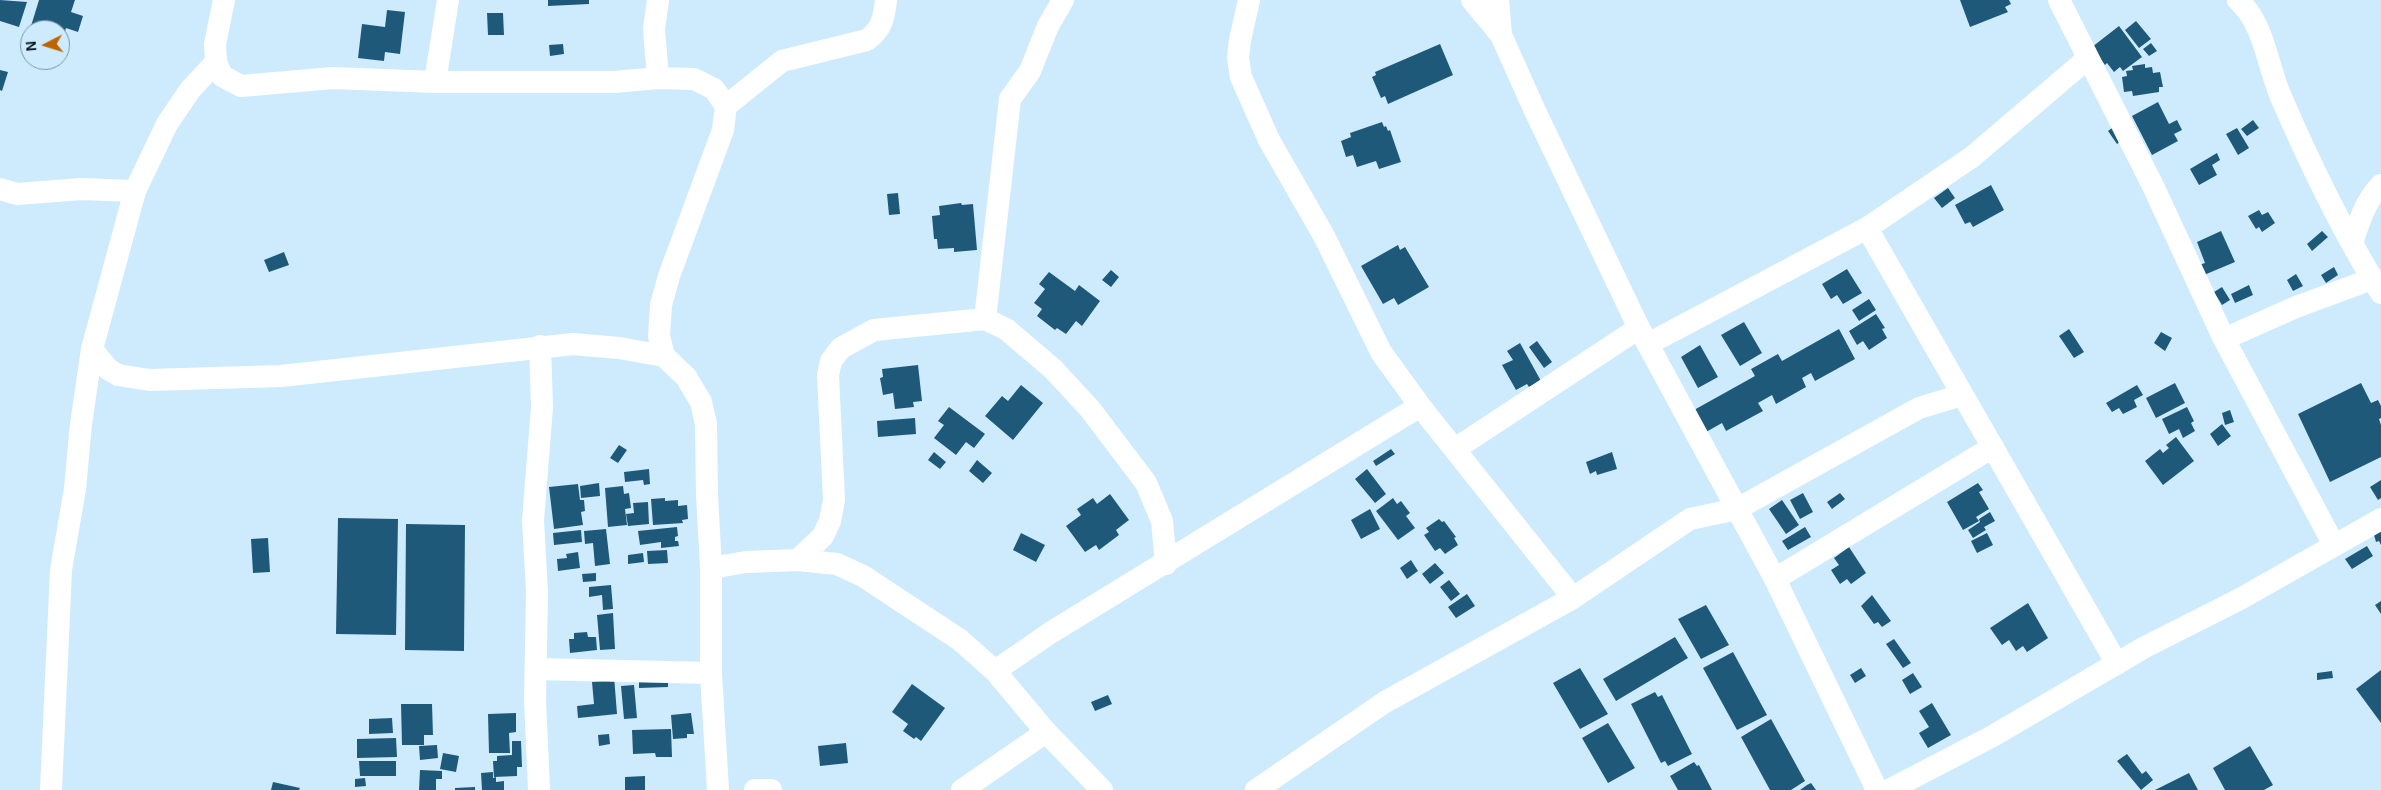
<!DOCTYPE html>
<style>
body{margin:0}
#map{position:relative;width:2381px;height:790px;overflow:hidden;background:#ceebfe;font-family:Arial,sans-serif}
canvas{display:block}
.north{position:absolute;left:20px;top:20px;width:50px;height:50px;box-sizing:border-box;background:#ceebfe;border:1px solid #7c94a4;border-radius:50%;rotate:265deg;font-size:14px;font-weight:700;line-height:20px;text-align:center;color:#00111e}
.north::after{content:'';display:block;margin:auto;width:18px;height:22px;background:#be6501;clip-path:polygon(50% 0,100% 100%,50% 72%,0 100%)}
</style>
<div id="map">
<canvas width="2381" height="790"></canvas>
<div class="north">N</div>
</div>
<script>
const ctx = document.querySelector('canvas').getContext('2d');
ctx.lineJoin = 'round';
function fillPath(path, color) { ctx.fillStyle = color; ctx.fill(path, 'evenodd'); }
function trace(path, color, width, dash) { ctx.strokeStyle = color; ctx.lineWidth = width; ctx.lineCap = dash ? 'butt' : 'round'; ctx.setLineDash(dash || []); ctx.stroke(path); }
fillPath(new Path2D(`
 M0,0L27,2L19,27L0,21Z
 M39,0H75L71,12L83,16L78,32L66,28L63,37L60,36V30H41L31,26Z
 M548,0H589V4L548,6Z
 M1960,0H2009L2011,4L2005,7L2008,12L1970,27Z
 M387,10L405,12L400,54L385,52L384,61L358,58L362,24L385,27Z
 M487,13H503L504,35H488Z
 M2136,21L2151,39L2139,48L2125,30Z
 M2119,26L2142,57L2123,71L2120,67L2114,72L2107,63L2105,65L2092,47Z
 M2151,43L2157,51L2149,56L2143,49Z
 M563,44L564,54L550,56L549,45Z
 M1440,44L1453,75L1388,104L1385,96L1381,98L1372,77L1376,75L1375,72Z
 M2145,64V68L2152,67L2153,73L2160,72L2163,87H2159V92L2133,96L2132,91L2124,92L2122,77L2127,76L2126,71L2133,70L2132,66Z
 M0,70L8,72L2,91L0,90Z
 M2158,102L2169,124L2177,120L2182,130L2174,134L2178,141L2152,155L2132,116Z
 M2253,120L2259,128L2247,136L2241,129Z
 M1382,122L1384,127L1386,126L1388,131L1390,130L1401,162L1379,169L1376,161L1357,167L1353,155L1346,157L1341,141L1351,137L1350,133Z
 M2112,128L2121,141L2117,144L2108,131Z
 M2237,128L2249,148L2238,155L2226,134Z
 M2217,153L2220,160L2212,165L2217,175L2199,185L2190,169Z
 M1991,185L2004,210L1973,227L1970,222L1965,224L1955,205Z
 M1948,188L1955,198L1942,208L1934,198Z
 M898,193L900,214L889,215L887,194Z
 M961,203L962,205L973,204L977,250L954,252V248L938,249L937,239H934L932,216L940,215L939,206Z
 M2259,210L2262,215L2268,212L2275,223L2262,232L2259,227L2256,229L2248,216Z
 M2221,231L2235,262L2204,275L2199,265L2205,263L2197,242Z
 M2322,231L2328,237L2312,251L2307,244Z
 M1398,245L1400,250L1405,247L1429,287L1398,305L1394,298L1383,304L1361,266Z
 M284,252L289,265L269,272L264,260Z
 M2334,267L2338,275L2326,283L2321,275Z
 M1847,269L1862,293L1843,304L1837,295L1831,299L1822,284Z
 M1111,270L1119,277L1111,287L1102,280Z
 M1049,272L1075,291L1079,285L1100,301L1082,326L1076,321L1066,334L1057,328L1055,330L1037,316L1042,309L1034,303L1045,289L1039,284Z
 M2296,274L2303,286L2293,291L2287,280Z
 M2249,285L2253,295L2235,303L2231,294Z
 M2222,287L2230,300L2222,305L2214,292Z
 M1869,299L1876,310L1859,321L1852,310Z
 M1876,314L1885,328L1882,329L1887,338L1869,350L1863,341L1857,345L1849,331Z
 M1744,322L1762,353L1740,366L1721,335Z
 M1839,329L1855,359L1815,381L1811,373L1802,378L1806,387L1776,404L1772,395L1758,403L1763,411L1726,431L1722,423L1706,432L1694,410L1755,376L1751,369L1778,354L1782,361Z
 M2069,329L2084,352L2074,358L2059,336Z
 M2161,332L2172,338L2165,351L2154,343Z
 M1537,341L1552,362L1544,368L1529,347Z
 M1520,343L1541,381L1529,387L1527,384L1516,390L1502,365L1513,360L1507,351Z
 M1700,345L1718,377L1698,388L1681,357Z
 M918,365L922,401L913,402L914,407L895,409L893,393L883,395L880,378L883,377L882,369Z
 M2175,383L2185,403L2156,418L2146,398Z
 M2361,383L2371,403L2378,400L2381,406V418L2379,419L2381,425V457L2330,482L2298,414Z
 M1021,385L1043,403L1013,440L985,416L1002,396L1008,401Z
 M2137,385L2143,395L2134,400L2137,407L2123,414L2119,408L2112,412L2106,403Z
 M949,407L985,434L974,448L966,442L956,455L934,438L944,425L938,421Z
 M2187,407L2194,421L2191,423L2195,431L2183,438L2179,429L2169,434L2162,419Z
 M2230,410L2234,422L2225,425L2222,413Z
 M915,418L916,434L878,437L877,421Z
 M2222,424L2231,436L2218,446L2210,434Z
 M2176,437L2194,461L2163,485L2145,461L2160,449L2163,453L2169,448L2166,445Z
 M619,445L627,450L618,463L610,458Z
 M1391,449L1395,454L1376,466L1373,461Z
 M934,452L946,462L940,469L928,460Z
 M1612,452L1617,469L1597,475L1596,471L1590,474L1586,462Z
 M977,460L992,473L983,483L969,471Z
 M649,469L650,484L644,485L643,480L625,482L624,472Z
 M1367,469L1386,494L1375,503L1355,479Z
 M2381,480V498L2378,500L2370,487Z
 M599,483L600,496L581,498L580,486Z
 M1978,483L1983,490L1979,492L1989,509L1976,517L1979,521L1963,530L1947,502Z
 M578,484L580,500H584L585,511L581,512L583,525L554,529L549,487Z
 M623,486L624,494L629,493L631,508L625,509L627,525L608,527L605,488Z
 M1803,493L1813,512L1800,519L1790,500Z
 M1840,493L1845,499L1832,509L1827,502Z
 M1110,494L1129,520L1116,530L1119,535L1099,550L1096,545L1085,552L1066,526L1081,515L1077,509L1093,498L1097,504Z
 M665,498V501L678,500V506L687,505L688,519L682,520L683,523L653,525L651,499Z
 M1393,498L1397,504L1401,501L1410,513L1406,516L1415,528L1398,540L1376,511Z
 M1782,500L1799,525L1786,534L1769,509Z
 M648,502L649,524L628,526L626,514L634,513L633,503Z
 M1370,509L1380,529L1361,539L1351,520Z
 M1990,512L1995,521L1984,527L1986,530L1973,538L1968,530L1980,522L1979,519Z
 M338,518L398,519L396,635L336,634Z
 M1439,519L1442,522L1444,521L1456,537L1454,538L1458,545L1445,554L1440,548L1435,551L1424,535L1429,532L1426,528Z
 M406,524L465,525L464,651L405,650Z
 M2381,525V545L2379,541L2376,542L2372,528Z
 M677,527L678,536L675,537V541H678L679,546L661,548V542L640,545L638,531Z
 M1805,527L1811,537L1788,550L1782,541Z
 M606,529L610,564L595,566L593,543L585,544L584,531Z
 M581,530L582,542L554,545L553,533Z
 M1021,533L1045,545L1036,562L1013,550Z
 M1987,533L1993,545L1977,553L1971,541Z
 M268,538L270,572L253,573L251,539Z
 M2367,546L2373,556L2352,569L2345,559Z
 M1849,547L1866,573L1851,584L1847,579L1840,584L1831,570L1839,565L1834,558Z
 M667,550L668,563L648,564L647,551Z
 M578,552L580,568L558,571L557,559L567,558L566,554Z
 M643,553L644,562L628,564V555Z
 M1411,560L1418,571L1407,579L1400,568Z
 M1435,563L1444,573L1430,584L1422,574Z
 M596,573V581L583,582L582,574Z
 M1449,580L1460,594L1451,601L1440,587Z
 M611,585L613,609L603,610L602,595L589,597V587Z
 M1467,594L1475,606L1456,618L1448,607Z
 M1872,595L1891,621L1882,627L1878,622L1874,624L1861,606Z
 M2381,601V614L2375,605Z
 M2028,603L2048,638L2027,652L2023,646L2016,651L2009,640L2002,645L1990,628Z
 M1706,605L1729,645L1701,659L1678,619Z
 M613,613L615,649L600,650L597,615Z
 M587,632L588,637H596L597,650L570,653L569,639H574V633Z
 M1675,637L1688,658L1616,701L1603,679Z
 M1894,639L1911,663L1903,668L1886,644Z
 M1733,652L1767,715L1737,730L1703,668Z
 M1580,668L1608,714L1580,729L1553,683Z
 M1861,668L1866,676L1855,683L1850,675Z
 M2381,670V723L2356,689Z
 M2332,671L2333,678L2317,680V673Z
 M1913,673L1922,687L1910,694L1902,680Z
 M614,676L617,714L578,718L577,706L594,704L592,682L605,681Z
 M668,679V687L639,688V680Z
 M912,684L945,708L921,741L916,737L914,739L903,731L908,724L892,712Z
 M634,685L637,718L624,719L621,686Z
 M1655,692L1658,697L1662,695L1692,754L1668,766L1665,761L1661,763L1631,704Z
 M1108,695L1112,704L1095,711L1091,702Z
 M1932,703L1951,735L1928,748L1919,733L1929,727L1919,711Z
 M401,704H432L433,735H424V745H402Z
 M516,713V732L509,733L510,753H489L488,714Z
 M691,713L694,734H687V738L673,739L671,715Z
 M392,718L393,733L369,734V719Z
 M1771,719L1805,781L1791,790H1770L1741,737Z
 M1608,723L1635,768L1608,783L1582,738Z
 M671,729L672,757H656L655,753L633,754L632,730Z
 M609,734L610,744L599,746L598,735Z
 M396,738L397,757L357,758V739Z
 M512,741H521L522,767H517V776L494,777L493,761H497V756L512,755Z
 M846,743L848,763L820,766L818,746Z
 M437,745L438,758L420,760L419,746Z
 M2250,746L2273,785L2264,790H2225L2213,768Z
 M443,753L459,756L456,772L440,769Z
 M2127,754L2142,774L2146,771L2153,780L2141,790L2117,761Z
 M359,761H396V776H360Z
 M1694,762L1697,766L1699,765L1712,790H1678L1670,776Z
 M420,770L442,771V779H436V790H419Z
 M493,772V778L496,777V782L504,781V790H482L481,773Z
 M2189,773L2198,790H2155Z
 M645,776V790H625V777Z
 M365,778L366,786L355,787V779Z
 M273,782L300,788L299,790H271Z
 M1811,783L1816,790H1800L1807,785Z
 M475,787V790H455V788Z`), '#1f597a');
trace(new Path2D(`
 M224,0L215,44L216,62L222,76L241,86L333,78L435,82H614L658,78L694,79L714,89L726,106L723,130L669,276L661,305L659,336L664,356L686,377L701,402L706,424L707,495L711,568V673L718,790
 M1249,0L1240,40L1238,58L1241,77L1269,140L1324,236L1381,352L1420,406L1573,598
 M1472,0L1501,35L1535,111L1639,328L1775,579L1877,790
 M1498,0L1501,35
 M2059,0L2153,186L2224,339L2334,545
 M2238,0C2265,25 2267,65 2281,97C2310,164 2342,231 2381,293
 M658,78L654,29L658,0
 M435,82L448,0
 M726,106L782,61L867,40C882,29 884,18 886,0
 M0,189L17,194L81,189L135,191
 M1867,228L2117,664
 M2352,243C2359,222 2365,201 2381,185
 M985,319L1010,99L1030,71L1048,26L1063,0
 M2224,339L2296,307L2372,279
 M1648,344L1867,228L1972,157L2087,59
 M92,349L108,369L118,375L150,380L281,376L573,344L619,348L664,356
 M1455,449L1639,328
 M798,560L837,564L863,576L960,640L995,671L1046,732L1102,790
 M711,568L746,562L798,560L823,536L830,521L834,500L828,375L831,361L841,348L874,330L985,319L1006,329L1053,369L1090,409L1146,483L1162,521L1166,564
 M1775,579L1993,447
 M536,669L711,673
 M995,671L1050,633L1420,406
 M51,790L61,570L75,489L81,424L92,349L135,191L167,124L190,90L216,62
 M539,790L535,699L537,592L533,520L542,407L540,346
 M755,790H771
 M962,790L1046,732
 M1256,790L1385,702L1573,598L1690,519L1737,509L1919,408L1962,395
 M1889,790L1991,737L2145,647L2240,599L2381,519`), '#fff', 22);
</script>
